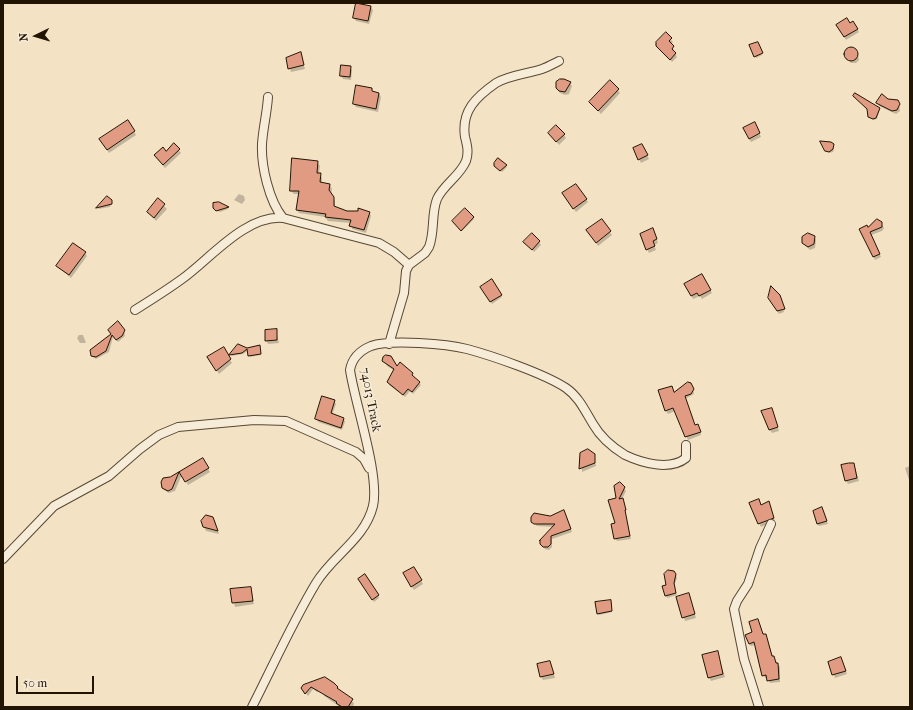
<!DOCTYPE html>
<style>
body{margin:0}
#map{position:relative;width:913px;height:710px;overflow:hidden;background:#f3e2c3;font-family:"IM FELL French Canon",serif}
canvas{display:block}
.frame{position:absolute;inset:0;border:4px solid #221403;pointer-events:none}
.north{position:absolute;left:16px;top:16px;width:40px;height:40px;-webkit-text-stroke:3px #f7ecd8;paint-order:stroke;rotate:265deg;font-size:11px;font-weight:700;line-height:16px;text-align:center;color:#221403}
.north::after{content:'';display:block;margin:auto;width:14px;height:18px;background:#221403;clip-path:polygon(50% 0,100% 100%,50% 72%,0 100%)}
.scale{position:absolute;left:16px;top:676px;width:78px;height:18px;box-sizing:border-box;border:2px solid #221403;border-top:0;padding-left:5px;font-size:12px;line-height:14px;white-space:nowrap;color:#221403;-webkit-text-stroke:3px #f7ecd8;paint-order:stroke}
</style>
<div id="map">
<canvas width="913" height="710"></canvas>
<div class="frame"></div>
<div class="north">N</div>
<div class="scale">50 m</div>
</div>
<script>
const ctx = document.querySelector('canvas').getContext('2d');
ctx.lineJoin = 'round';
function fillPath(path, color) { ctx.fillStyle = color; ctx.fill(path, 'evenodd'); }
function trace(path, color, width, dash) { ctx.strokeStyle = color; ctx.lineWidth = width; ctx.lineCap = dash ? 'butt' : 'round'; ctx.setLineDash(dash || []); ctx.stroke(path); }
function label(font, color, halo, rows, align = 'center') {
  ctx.font = font + ' "IM FELL French Canon",serif'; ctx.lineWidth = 3; ctx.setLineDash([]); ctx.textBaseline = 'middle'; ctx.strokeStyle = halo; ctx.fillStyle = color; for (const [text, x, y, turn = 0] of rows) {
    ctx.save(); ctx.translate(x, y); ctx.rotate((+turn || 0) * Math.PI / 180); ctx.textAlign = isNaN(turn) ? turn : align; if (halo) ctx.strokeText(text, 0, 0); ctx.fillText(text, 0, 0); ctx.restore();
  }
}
fillPath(new Path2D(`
 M371,7L373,10L369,24L356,21L354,18Z
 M853,22L859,32L846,40L837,25Z
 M666,34L673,42L671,44L677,57L672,62L655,44Z
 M757,43L762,55L756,58L751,46Z
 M849,48L856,51L858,55L859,60L856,63H851L846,56V53Z
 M300,53L305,69L291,72L287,58Z
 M350,67L352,70L351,80L343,79L341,76Z
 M610,81L620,93L601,114L590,102Z
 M570,83L572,86L569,94L565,95L560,93L558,90Z
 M371,89L373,92L379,93L381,97L378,112L356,107L354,104Z
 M854,96L880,109L877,119L873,120L870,117L868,110Z
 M887,100L899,105L900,111L896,114L879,106L877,103Z
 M128,121L136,135L109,153L101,139Z
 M755,124L761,137L751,142L744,129Z
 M549,133L564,135L566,138L559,145Z
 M822,142L831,143L834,150L833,152L829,153Z
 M174,144L181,153L165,168L155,156L165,152Z
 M642,145L649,159L641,163L634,149Z
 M499,159L507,167L502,172L494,164Z
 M317,162L320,166L319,174L322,178V184L330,185L332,189L331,194L335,201V208L347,212H369L371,216L366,233L352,229L351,223L328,221L325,217L299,213L297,210L299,194H294L291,191Z
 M239,194L244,196L245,200L242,204L234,200Z
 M107,197L112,202L110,207L98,209Z
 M565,197L586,199L588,202L576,212Z
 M158,200L167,209L156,221L148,212Z
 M218,203L228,208V209L220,212L215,210Z
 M465,210L474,219L462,231L454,223Z
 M602,220L612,235L598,246L590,234Z
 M875,220H879L884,228L882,231L871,235L881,257L875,260L860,229H868Z
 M654,233L658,243L654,245L656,250L649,253L647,249Z
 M814,237L816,240L815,248L810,250L803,243Z
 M525,242H539L541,245L534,252Z
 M85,253L87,256L71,278L57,266Z
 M702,275L712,293L702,299L700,296L693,299L685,284Z
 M492,281L502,297L492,304L482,287Z
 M780,296L784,312L779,314L769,298Z
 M124,330L125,336L118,342L113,337L109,352L96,359L93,357L91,354L111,334Z
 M276,330L279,343L268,344L266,340Z
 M79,335H83L86,343H80L77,338Z
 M238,345L247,349L260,348L261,355L250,357L249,350L243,354L231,356Z
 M223,348L232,363L219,374L209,357Z
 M384,358L397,367L412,373L413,377L421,385L413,394L410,391L405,397L389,385L388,382L395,371L387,366Z
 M685,384H691L693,387L694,394L685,399L695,426L699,428L701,435L688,440L675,411L668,414L666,411L660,391L672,387L674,394Z
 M334,401L336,404L332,415L344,419L345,422L342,430L318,422L317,419Z
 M772,409L779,431L772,433L766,424L762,412Z
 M581,454L594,455L596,466L582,472Z
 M202,459L210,472L188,485L182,474L175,491L169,493L164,490L162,486L171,478Z
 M854,464L859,481L848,484L846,481Z
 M910,466V483L905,468Z
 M620,484L626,491L622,499L631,539L617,541L615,538Z
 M759,501L761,506L769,502L775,521L761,527L751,504Z
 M823,511L828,524L819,526L817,523Z
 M565,514L572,532L552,539V547L549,550L545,549L543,547L554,527L537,526L532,521Z
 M213,518L215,521L219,534L206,531L204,527Z
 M414,568L423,584L414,590L404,574Z
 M674,572L677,578L674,586L677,595L667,598L666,595L667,586Z
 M359,579L378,595L379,598L374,602Z
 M250,588L254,604L235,607L231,590Z
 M677,597L690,598L696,618L685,621Z
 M611,602L612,612L599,615L596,603Z
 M763,635H766L767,638L773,657L780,667V682L770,683L768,678H765L755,645L751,646L749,644Z
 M717,652L725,677L711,681L709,677Z
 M841,658L847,674L835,678L829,662Z
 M550,662L555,678L543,680L541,677Z
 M304,686L337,688L354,703L353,707H340L324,696L323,693L326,688L317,692L313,689L308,696L304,691Z`), '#0003');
const building = new Path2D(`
 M356,3L371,6L368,21L353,18Z
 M847,18L850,23L853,21L858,29L844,37L836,25Z
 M666,32L672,38L669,41L674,46L672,49L676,53L670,60L656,46V42Z
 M758,42L763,53L754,57L749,45Z
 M844 54a7 7 0 1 1 14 0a7 7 0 1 1-14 0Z
 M301,52L304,65L288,69L286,58Z
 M341,65L351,66L350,77L340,76Z
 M560,79H564L571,82L565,92L559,91L556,88V82Z
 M610,80L619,89L598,111L589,102Z
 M356,85L372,88V91L379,93L376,109L353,104Z
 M855,93L880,108L876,118L873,119L868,117L867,109L853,96Z
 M882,94L888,99L898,100L900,104L897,110L892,111L876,103Z
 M128,120L135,131L107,150L99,139Z
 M755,122L760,133L749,139L743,128Z
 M556,125L565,134L556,142L548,133Z
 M820,141L831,142L834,144L833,149L829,152L825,151Z
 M174,143L180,149L163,165L154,155L163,147L166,151Z
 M642,144L648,155L638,160L633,148Z
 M292,158L318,161L317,173H321L320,182L330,184L329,190L334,197V206L347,211H358V208L370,212L364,230L349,226L351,220L325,217L326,214L296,210L299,191H290Z
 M498,158L507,165L500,171L494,166V163Z
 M576,184L587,199L573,209L562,193Z
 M107,196L112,200V204L96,208Z
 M158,198L165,204L154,218L147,212Z
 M219,202L229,207L216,211L213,208V203Z
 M465,208L474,217L461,231L452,221Z
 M602,219L611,231L596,243L586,230Z
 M877,219L882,222V227L870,232L880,254L873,257L859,229L867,225L868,227Z
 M653,228L657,239L653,241L655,246L646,250L640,234Z
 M532,233L540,241L532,250L523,242Z
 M808,233L815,236L814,244L808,247L802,243V237Z
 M73,243L86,252L69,275L56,266Z
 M702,274L711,290L699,296L697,293L691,296L684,284Z
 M492,279L502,295L490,302L480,287Z
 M771,286L780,295L785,309L777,311L768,298Z
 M118,321L125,330L122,336L116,340L112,335L106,351L96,357L91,356L90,350L111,334L108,330Z
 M277,329V340L265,341V330Z
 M238,344L247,348L260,345L261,354L248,356L247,349L242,353L229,355Z
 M224,347L231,359L216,371L207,357Z
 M386,355L391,356L397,366L400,362L413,373L412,375L420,382L412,392L408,389L403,395L387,382L394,369L382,361L383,357Z
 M688,382L691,383L694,389L691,394L685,396L695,425L698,424L701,432L685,437L673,408L665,411L658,390L672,386L674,392Z
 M322,396L335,400L331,413L344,418L341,428L315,419Z
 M772,408L778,427L769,430L761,411Z
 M588,449L595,454V463L579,469L580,453Z
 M203,458L209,468L185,482L179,472L172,489L168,491L162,488L161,482L163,478L170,477Z
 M849,463H854L857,478L845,481L841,465Z
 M620,482L625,487L619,499L623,498L626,510H625L630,536L614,539L611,524L615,523L608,500L616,498L614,486Z
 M759,499L761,505L769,501L774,518L758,524L749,503Z
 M822,507L827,521L817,524L813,511Z
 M564,510L571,529L551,536V544L548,547H543L540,544V540L539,541L555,524H534L531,522V517L534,513L550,516Z
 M206,515L213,517L218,531L203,527L201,521Z
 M414,567L422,580L411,587L403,573Z
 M668,570L674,571L676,574L674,583L676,593L665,596L662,586L666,585L664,574Z
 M365,574L379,595L372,600L358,579Z
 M251,587L253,601L232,603L230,589Z
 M689,593L695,614L682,618L676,597Z
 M611,600L612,611L597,614L595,602Z
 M758,619L763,634H766L772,656H774L776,663H778L779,679L767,681L766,675L762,676L754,642L749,644L745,635L752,632L749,622Z
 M718,651L723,674L708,678L702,655Z
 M841,657L846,671L832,675L828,662Z
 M550,661L554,674L540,677L537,664Z
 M325,677L334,683L338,687L337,688L353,699L348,707H342L336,703L337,702L311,687L305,694L301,688L303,685Z`);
fillPath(building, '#e19b82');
trace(building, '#221403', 1);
const street = new Path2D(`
 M268,97C267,113 263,128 262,144C261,166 269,201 283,218L379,243L394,252L409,265
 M135,310C151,300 167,290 182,279C210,259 245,215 283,218
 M389,344L404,293L406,271L409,265L425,253L429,247C435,232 431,214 437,199C444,184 460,176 466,161C469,152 467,145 465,137C461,111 476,97 496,83C510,75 527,74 542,69C548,67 553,64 559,61
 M3,559L54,506L109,476L140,449L159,435L178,427L254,420L286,421L356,452L364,459L369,468
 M252,707C273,666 292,623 316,583C332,556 365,539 373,506C380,475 355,404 350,370C352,358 359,351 371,346C391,339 447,344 467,349C493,356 545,374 566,388C579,397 585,411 593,424C601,438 612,447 625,455C642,463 670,471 686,458V445
 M759,707L744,659L734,609L737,601L748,584L760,548L771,524`);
trace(street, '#564833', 10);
trace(street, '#f7ecd8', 8);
label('13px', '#221403', '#f7ecd8', [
 ["74013 Track",370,400,79]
]);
</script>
